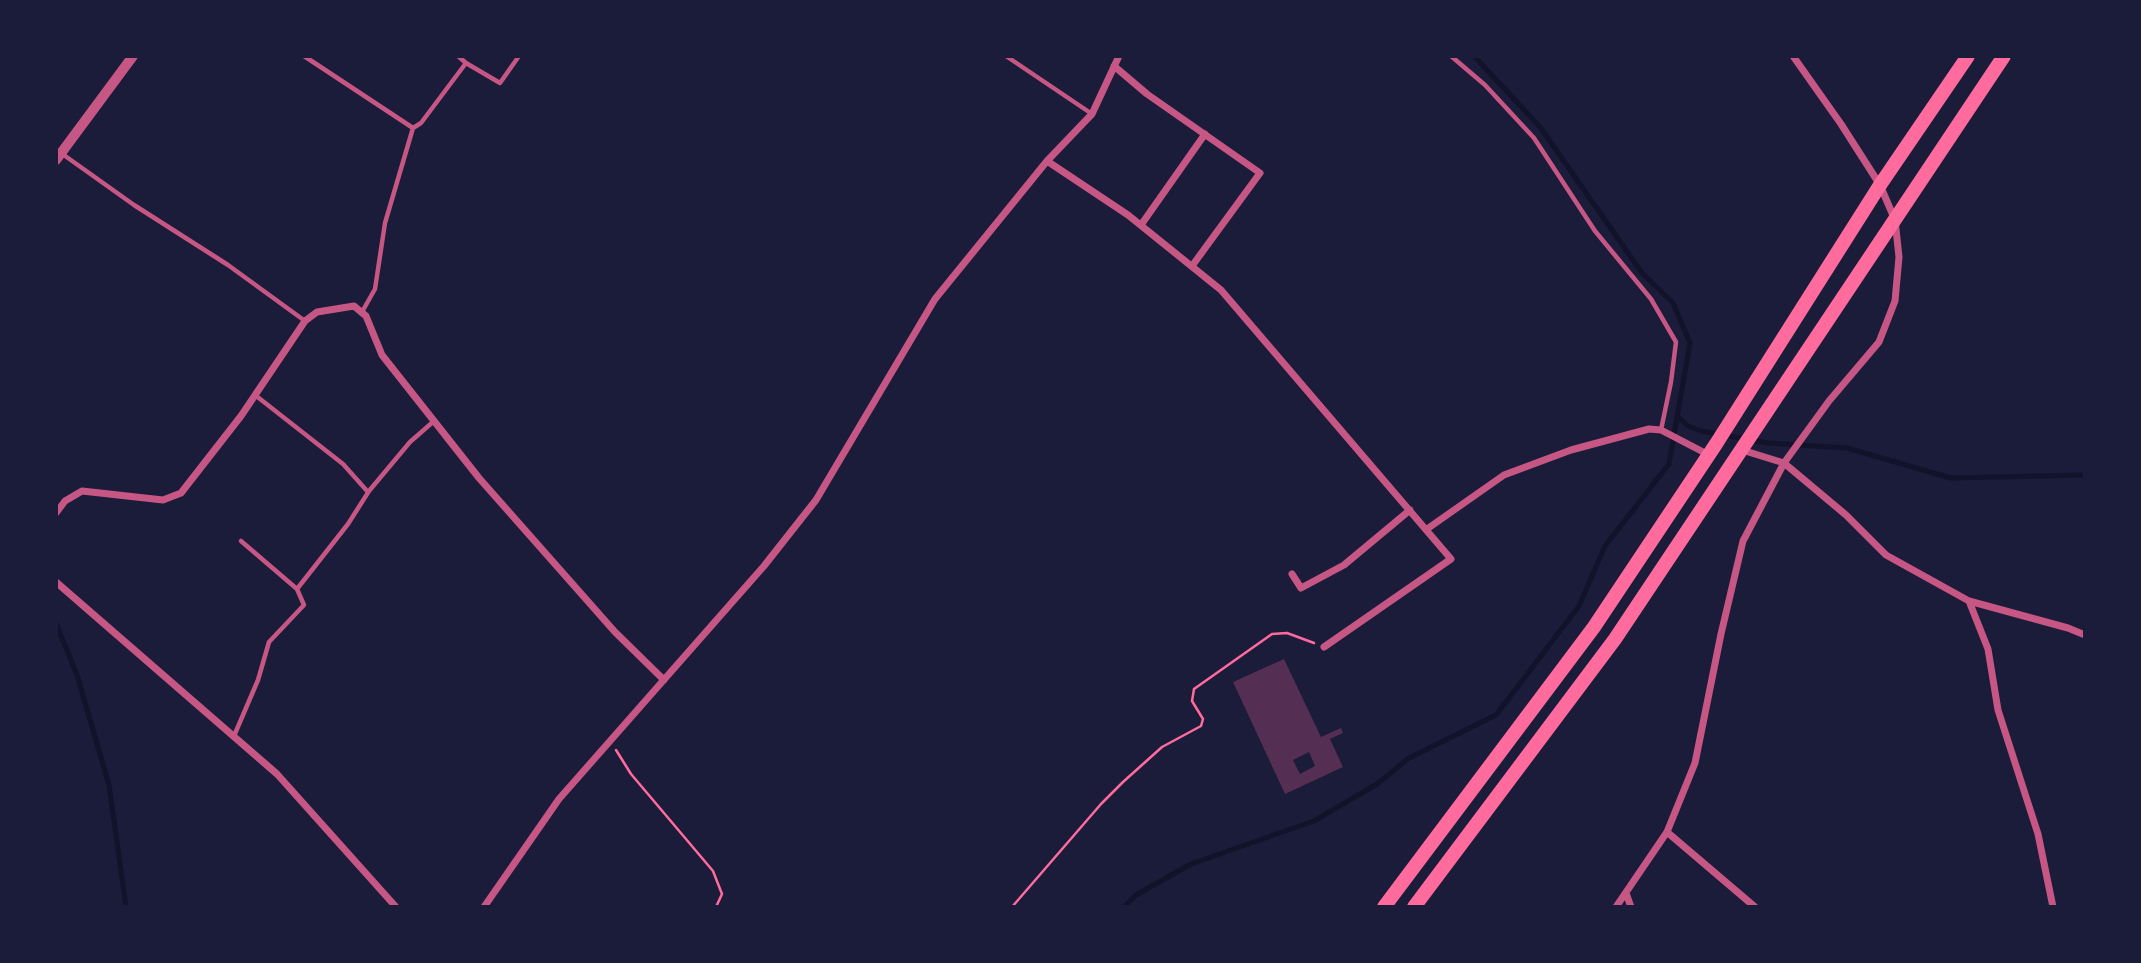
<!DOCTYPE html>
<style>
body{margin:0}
#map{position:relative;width:2141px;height:963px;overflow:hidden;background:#1b1b3a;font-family:Lato,sans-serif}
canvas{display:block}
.frame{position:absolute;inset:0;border:58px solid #1b1b3a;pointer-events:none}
</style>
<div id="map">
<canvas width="2141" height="963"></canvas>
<div class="frame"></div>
</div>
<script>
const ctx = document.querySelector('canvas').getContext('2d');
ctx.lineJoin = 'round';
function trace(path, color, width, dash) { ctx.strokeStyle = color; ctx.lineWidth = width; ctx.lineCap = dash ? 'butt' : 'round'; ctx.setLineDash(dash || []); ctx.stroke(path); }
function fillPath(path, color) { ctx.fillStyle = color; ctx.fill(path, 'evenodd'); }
trace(new Path2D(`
 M1677,416L1688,426L1701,431L1768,443L1847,448L1951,478L2085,475
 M56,623L77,675L109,785L126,907
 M1124,907L1136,895L1191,864L1314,821L1377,784L1409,758L1496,715L1579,606L1605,546L1669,464L1690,343L1673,303L1642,273L1540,127L1474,56`), '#12122b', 5);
fillPath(new Path2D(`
 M1284,659L1321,737L1341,728L1343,733L1330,739L1343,767L1285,794L1233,682ZM1309,752L1315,766L1300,774L1293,760Z`), '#542f53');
trace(new Path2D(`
 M616,750L631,774L713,871L722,894L716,907
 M1012,907L1101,804L1123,782L1162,747L1201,726L1203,719L1192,701L1194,689L1272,634L1287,633L1314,643`), '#ff6b9d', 2.5);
trace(new Path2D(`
 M304,56L413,128
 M458,56L466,63
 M1006,56L1092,114
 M1451,56L1485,85L1534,138L1595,231L1651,299L1676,342L1671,382L1661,430
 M61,153L134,205L228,265L305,321
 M362,312L375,289L385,223L413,128L421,123L466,63L500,83L519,56
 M255,395L343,464L368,492
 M297,589L348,524L369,491L410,442L434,421
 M234,736L258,680L269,642L304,605L297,589L241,541`), '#c65784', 4.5);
trace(new Path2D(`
 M1114,66L1147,94L1260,173L1192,266
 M1047,161L1128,215L1221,290L1451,559L1324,647
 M1141,225L1205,134
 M1742,450L1784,463L1846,515L1886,555L1969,601L2068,628L2085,635
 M56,513L65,501L82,491L163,500L181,493L241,416L305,321L317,312L354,306L366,316L382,355L479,478L615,632L664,680
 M1427,529L1504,475L1571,450L1649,429L1661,430L1709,455
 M1292,574L1301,588L1344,565L1410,510
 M56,582L277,774L396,907
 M1969,601L1988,649L1998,710L2038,834L2053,907
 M1667,832L1755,907
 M1626,893L1631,907
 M484,907L559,799L764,566L816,500L935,299L1047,161L1092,114L1119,56
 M1616,907L1667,832L1695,763L1721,634L1743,541L1784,463L1829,401L1879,342L1895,301L1899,257L1895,220L1880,185L1841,124L1793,56`), '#c65784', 7);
trace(new Path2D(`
 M56,160L133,56`), '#c65784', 10);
trace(new Path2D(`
 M1384,907L1594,627L1716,444L1880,185L1968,56
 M1414,907L1615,639L2004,56`), '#ff6b9d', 14);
</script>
